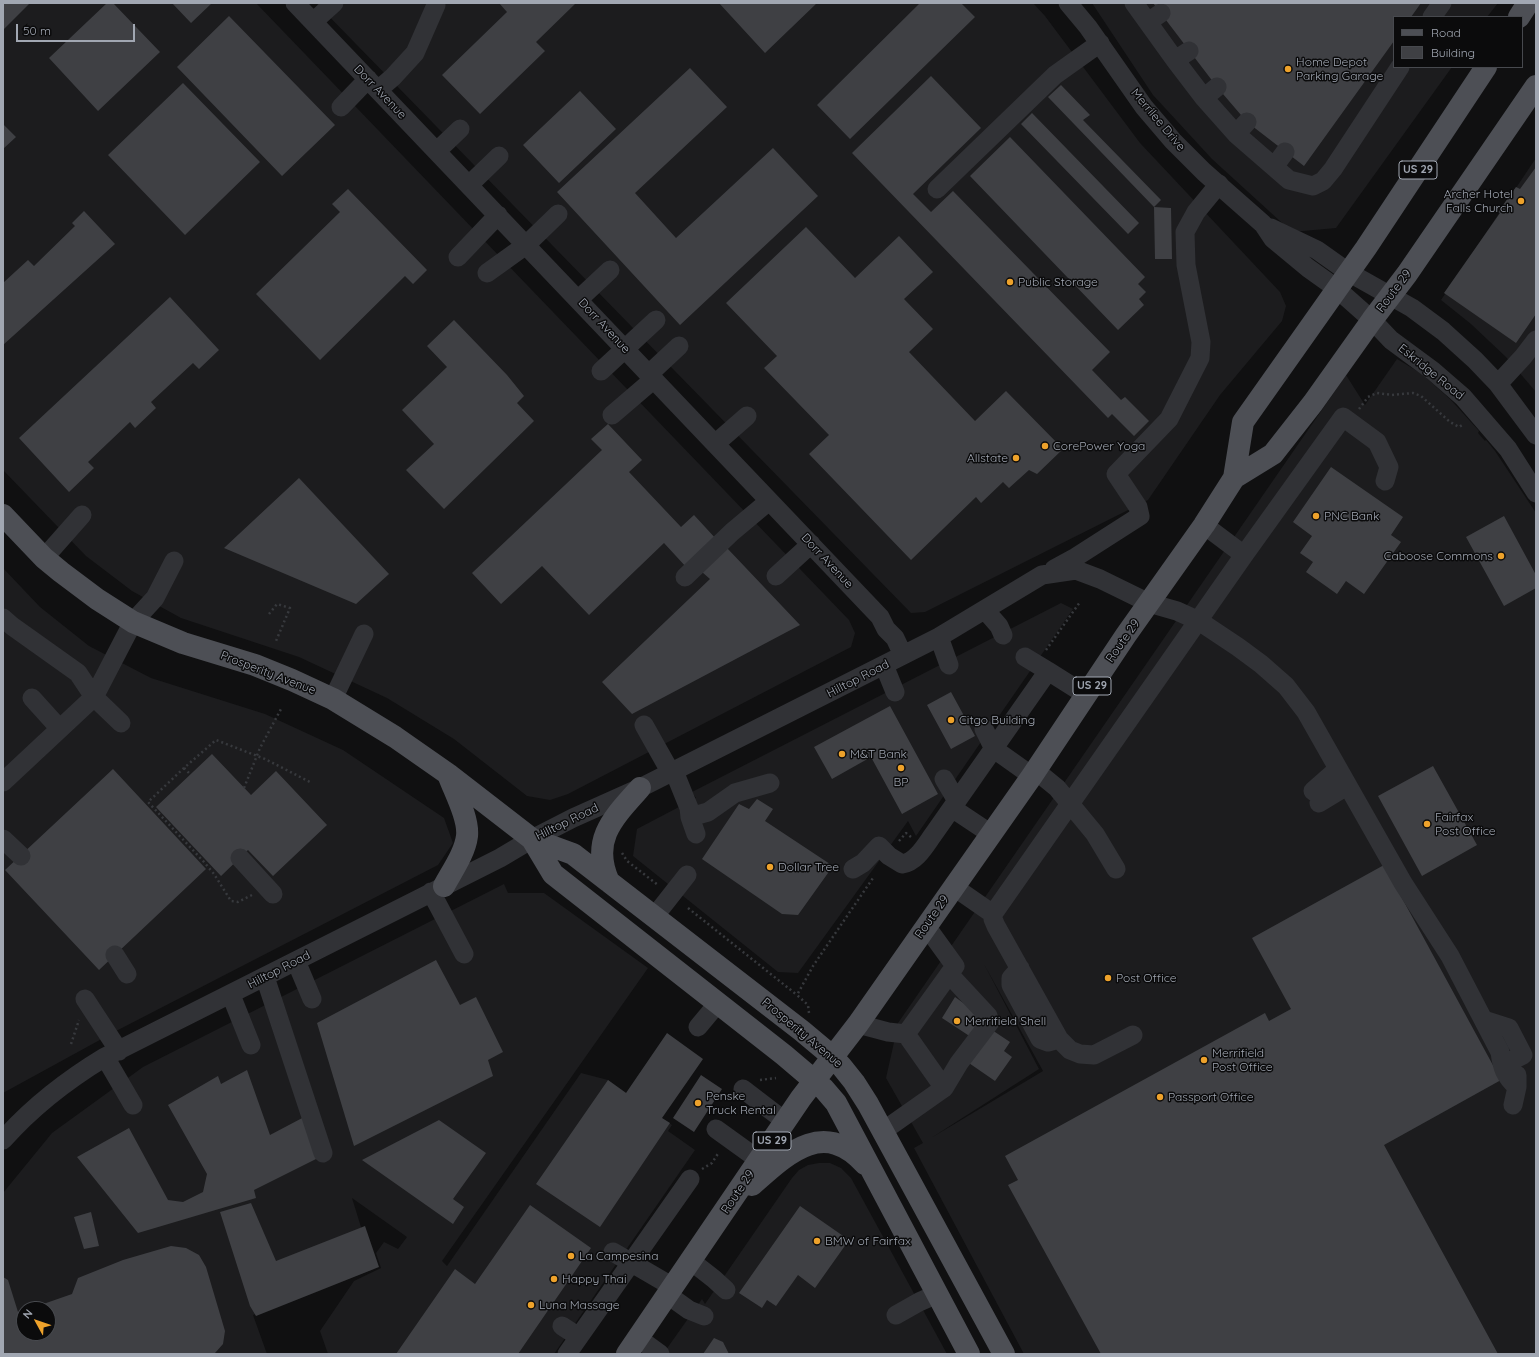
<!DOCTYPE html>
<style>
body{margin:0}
#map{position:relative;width:1539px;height:1357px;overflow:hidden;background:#101011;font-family:Quicksand,sans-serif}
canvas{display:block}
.frame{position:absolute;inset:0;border:4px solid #a1a7b2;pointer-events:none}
.legend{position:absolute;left:1393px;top:16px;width:130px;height:52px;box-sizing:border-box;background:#0b0b0c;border:1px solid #47494e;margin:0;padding:5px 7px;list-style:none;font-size:12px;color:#a1a7b2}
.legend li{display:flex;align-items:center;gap:8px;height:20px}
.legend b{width:20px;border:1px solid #47494e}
.north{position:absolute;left:16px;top:1301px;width:40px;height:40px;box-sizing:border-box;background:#0b0b0c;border:1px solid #47494e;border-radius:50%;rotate:310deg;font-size:11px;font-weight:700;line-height:16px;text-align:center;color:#a1a7b2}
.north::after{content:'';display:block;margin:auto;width:14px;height:18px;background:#eea22b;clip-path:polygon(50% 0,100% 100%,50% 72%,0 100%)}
.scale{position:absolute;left:16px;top:24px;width:119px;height:18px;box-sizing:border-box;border:2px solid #a1a7b2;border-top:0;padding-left:5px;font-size:12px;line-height:14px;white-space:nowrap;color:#a1a7b2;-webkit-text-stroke:3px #0b0b0c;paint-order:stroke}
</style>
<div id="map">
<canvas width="1539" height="1357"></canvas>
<div class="frame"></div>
<ul class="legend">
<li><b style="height:5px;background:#4d4f55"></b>Road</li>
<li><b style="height:11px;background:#3f4044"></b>Building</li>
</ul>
<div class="north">N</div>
<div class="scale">50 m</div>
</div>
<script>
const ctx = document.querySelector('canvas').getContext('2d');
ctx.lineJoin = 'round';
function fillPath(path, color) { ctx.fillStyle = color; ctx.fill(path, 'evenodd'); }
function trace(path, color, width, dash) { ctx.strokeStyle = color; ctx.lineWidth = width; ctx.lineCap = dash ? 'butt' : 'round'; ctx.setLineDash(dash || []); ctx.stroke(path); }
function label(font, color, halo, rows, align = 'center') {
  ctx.font = font + ' Quicksand,sans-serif'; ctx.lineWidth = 3; ctx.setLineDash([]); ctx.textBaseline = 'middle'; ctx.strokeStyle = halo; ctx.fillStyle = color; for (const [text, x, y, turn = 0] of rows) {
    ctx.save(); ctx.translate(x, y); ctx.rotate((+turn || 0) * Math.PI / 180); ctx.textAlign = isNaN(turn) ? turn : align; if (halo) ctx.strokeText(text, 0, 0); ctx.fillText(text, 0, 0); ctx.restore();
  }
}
fillPath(new Path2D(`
 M3,3H256L849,620L855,633L851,647L568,794L550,800L527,796L454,739L387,698L299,657L181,618L132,591L86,556L3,470Z
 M316,3H1033L1045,16L1140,143L1280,292L1286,306L1282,321L1220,395L1148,500L925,612L911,613Z
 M1092,3H1498L1487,17H1394V67H1452L1336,228L1292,232L1212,159L1153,95Z
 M1536,158V392L1506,357L1471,324L1441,300Z
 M1397,359L1422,374L1451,400L1479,431L1478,433L1485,441L1486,440L1495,451L1536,513V1354H1024L914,1148L923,1143L886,1078L895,1038L889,1036L1346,375L1365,405ZM984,964L1043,1071L931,1138L1039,1069Z
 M3,568L40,607L89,646L151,678L265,714L343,750L444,818L453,843L438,865L118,1030L3,1093Z
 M1061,603L1073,609L916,836L908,821L798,973L778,972L633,856L637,829L696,798L692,792Z
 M504,884L508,893H544L648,968L442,1261L447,1266L581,1073L608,1080L672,1125L668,1131L695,1150L554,1354H328L320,1331L354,1281L381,1268L376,1253L384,1242L398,1249L407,1237L352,1198L374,1269L253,1315L267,1354H3V1193L52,1133L143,1067ZM24,1309H48V1333H24Z
 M819,1163H830L841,1168L851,1178L947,1354H663L702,1299L705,1304L792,1178L799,1170L808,1165Z`), '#1c1c1e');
fillPath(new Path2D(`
 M3,3H30L3,30Z
 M107,3H113L160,52L98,111L49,58Z
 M172,3H212L191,23Z
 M499,3H576L536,42L545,51L480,114L442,75L507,12Z
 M719,3H817L765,53Z
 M920,3H961L975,17L850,139L817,105Z
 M1153,3H1421L1411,17H1394V41L1304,166L1247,122L1217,87Z
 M229,16L335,125L282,176L177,67Z
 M690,68L727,107L635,193L676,238L773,148L818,196L680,325L557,192Z
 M931,76L981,128L913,194L931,212L953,191L1110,352L1092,370L1121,400L1125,397L1149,421L1134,436L1112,414L1108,418L852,153Z
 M183,83L260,162L185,235L108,155Z
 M1061,85L1090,115L1083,120L1161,200L1154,207L1048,97Z
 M580,91L616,129L559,183L523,145Z
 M1032,113L1139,223L1128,234L1021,124Z
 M3,124L16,137L3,149Z
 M1010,137L1145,277L1138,284L1146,292L1139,299L1144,305L1118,330L970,176Z
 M1536,167V314L1516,343L1444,293L1500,213L1498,212L1516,187L1520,189Z
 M348,189L427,270L413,284L405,276L320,360L256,294L340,212L332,204Z
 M1154,207L1171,208L1172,259H1155Z
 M84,211L115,244L3,345V283L28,260L34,266L75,226L72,223Z
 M806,227L855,278L899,236L933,272L904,299L933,329L909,352L975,421L1006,391L1063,449L1037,474L1029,470L1009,488L1003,482L981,503L976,497L911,560L809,454L829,435L764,368L777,356L726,303Z
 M170,297L219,350L199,369L193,363L151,402L156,408L135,428L130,422L88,462L94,468L69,492L19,438Z
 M454,320L507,375L524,396L517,403L534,421L444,509L406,470L434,444L402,410L447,367L427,346Z
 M608,424L642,460L629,472L681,527L694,515L717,540L687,568L664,543L589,615L542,566L501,604L472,573L602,450L591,439Z
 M1331,467L1403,517L1391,535L1401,542L1364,594L1346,581L1337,594L1306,572L1313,562L1300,553L1312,536L1293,522Z
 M299,478L389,574L356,604L224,548Z
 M1504,516L1536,575V588L1504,606L1466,537Z
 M727,548L800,625L632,714L602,682L710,579L702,572Z
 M951,692L975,736L951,749L927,705Z
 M890,706L938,794L902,814L871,757L832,779L814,747Z
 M212,754L251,795L276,771L327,825L273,876L248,850L221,876L156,807Z
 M1433,766L1477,845L1422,876L1378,796Z
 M113,769L206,869L99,970L5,870Z
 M757,799L773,809L765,821L833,866L798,915L782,914L702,859L739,804L749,809Z
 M1384,865L1501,1080L1384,1145L1498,1354H1101L1008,1185L1018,1180L1005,1156L1265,1013L1269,1021L1291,1009L1252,938Z
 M436,960L460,1005L476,997L503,1052L488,1060L493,1076L354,1146L317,1023Z
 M955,997L987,1020L974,1039L942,1018Z
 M989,1028L1010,1042L1004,1051L1012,1057L995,1081L966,1061Z
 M667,1033L703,1059L662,1118L670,1123L600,1227L536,1184L608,1080L626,1093Z
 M247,1070L270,1135L306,1116L320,1157L254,1190L256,1198L138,1233L77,1157L129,1128L168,1200L183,1202L203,1192L207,1174L168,1105L218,1076L221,1084Z
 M701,1075L722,1089L694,1132L673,1118Z
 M439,1120L486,1153L453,1199L464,1207L453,1224L362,1160Z
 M251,1203L276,1261L365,1226L379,1267L256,1316L250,1306L220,1212Z
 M530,1205L591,1248L518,1354H396L455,1269L475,1284Z
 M800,1206L849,1240L815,1288L798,1275L776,1306L767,1300L762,1308L739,1293Z
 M91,1212L99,1246L84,1249L74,1217Z
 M171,1246L186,1248L199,1255L206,1267L225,1331L223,1344L215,1353V1354H3V1277L8,1280L18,1312L24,1310V1333H48V1309H29L72,1294L78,1278L123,1260Z
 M714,1338L723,1342L729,1354H703Z`), '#3f4044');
trace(new Path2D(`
 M1359,409L1368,397L1377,393L1392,395L1413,393L1421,396L1450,422L1459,427L1464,424
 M269,614L277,604L290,608L276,641
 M1046,650L1080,602
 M184,768L191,775
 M244,788L260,748L281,709
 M899,841L906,833L911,837
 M622,853L627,861L658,885
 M252,895L238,902L231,901L214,874L204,862L148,802L184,768L216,740L265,759L310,782
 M688,908L797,995
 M809,1013L808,1005L797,995L813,966L873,878
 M71,1044L79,1020
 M760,1080L776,1078
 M702,1169L712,1163L719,1152`), '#37393d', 2.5, [2, 3]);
trace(new Path2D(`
 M295,3L880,617L886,629L895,638L903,655
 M1068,3L1088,27L1144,107L1173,141L1204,172L1263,224L1273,239L1308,268L1336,288L1372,320L1391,340L1433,371L1463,397L1508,449L1536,493
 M1134,3L1175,60L1204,98L1236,134L1289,180L1313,186L1323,181L1333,169L1400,67
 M1432,17L1442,3
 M313,22L334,3
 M1148,22L1161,13
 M1175,60L1189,51
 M378,90L393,77L415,53L436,5
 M1204,98L1217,87
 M341,107L368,79
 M1236,134L1247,122
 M437,151L460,129
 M1274,167L1285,152
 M469,185L499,156
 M937,189L1055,75L1100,43
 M1271,228L1317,250L1348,272L1412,308L1443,331L1475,360L1498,384L1536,435
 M458,257L498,215
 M487,273L526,245L558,214
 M579,299L610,270
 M601,371L656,320
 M649,374L679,346
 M1498,384L1523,357L1536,340
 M612,415L654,379
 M715,444L747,416
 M1204,525L1244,555
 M44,558L82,515
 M1054,569L1076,557L1140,516L1138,507L1116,474L1169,419L1200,358L1201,342L1186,265L1185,232L1196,212L1219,184
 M776,576L811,544
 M685,577L732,532L769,501
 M985,610L999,626L1003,635
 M3,618L12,626L78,673L94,697L121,723
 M939,637L949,665
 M1025,657L1048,671
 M884,665L895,692
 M32,698L60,729
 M333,699L364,634
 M644,725L671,773
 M984,729L994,749L1032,776
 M1035,770L1057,788L1095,834L1116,869
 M674,771L689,808L690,817L696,834
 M944,779L957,801
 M3,782L94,697L133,622L155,598L174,561
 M1313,791L1338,769
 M1319,803L1347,786
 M952,808L991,834
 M690,817L708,812L735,793L770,783
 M3,839L21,856
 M240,858L273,894
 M853,869L863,863L879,846L889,856L902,864C917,862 926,844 935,832L1048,671L1086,695
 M954,887L993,914
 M431,892L464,954
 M654,917L687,875
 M115,955L127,974
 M296,961L312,999
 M1020,968L1011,978V985L1040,1039L1048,1042L1059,1039
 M265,977L323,1153
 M231,995L251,1045
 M85,999L119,1051
 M1484,1020L1509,1028L1523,1055L1511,1061
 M858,1024L888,1032L906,1034L944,1088L883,1131
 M698,1027L718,1003
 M906,1034L955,966L926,926
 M1133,1035L1094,1055L1080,1054L1070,1050L1059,1039L996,926L993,919V914L1244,555L1343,417L1377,442L1389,467L1385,481
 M105,1057L133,1105
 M944,1088L959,1063L990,1022L988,1016L949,974
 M743,1089L786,1122
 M1513,1105L1517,1087V1075
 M716,1129L759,1160
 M3,1140C33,1106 67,1080 105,1057L500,858L532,839L573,818L640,788L939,637L1042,575L1076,570L1100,579L1149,603L1177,611L1199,621L1238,647L1261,664L1286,686L1306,712L1403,883L1450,956L1500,1052C1502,1068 1505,1076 1517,1087
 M613,1252L673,1287
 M691,1261L714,1279L726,1290
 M668,1295L689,1310L704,1316
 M896,1315L919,1302L937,1294
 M562,1326L579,1337
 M638,1338L660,1354
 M567,1354L690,1179`), '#313236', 19);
trace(new Path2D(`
 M1519,17L1528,3
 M1234,478L1273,454L1313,403L1372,320L1407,274L1536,86
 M3,515L44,558L61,572L97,599L133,622L183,643L255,665L292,680L333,699L395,737L448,774L532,839L573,854L802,1031L833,1057L842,1067L854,1082L868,1104L1004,1354
 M532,839L553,874L784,1055L824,1089L836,1103L969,1354
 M609,882C590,840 613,818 640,788
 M444,886C452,871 465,853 467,836C469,818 454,791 448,774
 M752,1185C787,1154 823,1118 865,1164
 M627,1354L801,1098L858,1024L954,887L1032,776L1126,635L1204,525L1234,478L1243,422L1366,248L1486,67`), '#4d4f55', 22);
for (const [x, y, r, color] of [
 [1288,69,4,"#eea22b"],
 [1521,201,4,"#eea22b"],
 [1010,282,4,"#eea22b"],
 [1045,446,4,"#eea22b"],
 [1016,458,4,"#eea22b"],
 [1316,516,4,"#eea22b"],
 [1501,556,4,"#eea22b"],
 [951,720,4,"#eea22b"],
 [842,754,4,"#eea22b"],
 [901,768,4,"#eea22b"],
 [1427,824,4,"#eea22b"],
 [770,867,4,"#eea22b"],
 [1108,978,4,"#eea22b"],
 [957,1021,4,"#eea22b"],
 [1204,1060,4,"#eea22b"],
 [1160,1097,4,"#eea22b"],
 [698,1103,4,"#eea22b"],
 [817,1241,4,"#eea22b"],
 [571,1256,4,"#eea22b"],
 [554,1279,4,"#eea22b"],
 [531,1305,4,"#eea22b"]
]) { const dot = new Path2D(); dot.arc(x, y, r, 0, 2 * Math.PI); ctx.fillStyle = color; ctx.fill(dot); trace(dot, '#0b0b0c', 1.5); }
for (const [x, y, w] of [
 [1418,170,38],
 [1092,686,38],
 [772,1141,38]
]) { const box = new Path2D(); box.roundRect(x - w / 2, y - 9, w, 18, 3); ctx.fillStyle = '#0b0b0c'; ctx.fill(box); trace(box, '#a1a7b2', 1); }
label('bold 11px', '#a1a7b2', null, [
 ["US 29",1418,170],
 ["US 29",1092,686],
 ["US 29",772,1141]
]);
label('12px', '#a1a7b2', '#0b0b0c', [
 ["Home Depot",1296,62],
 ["Parking Garage",1296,76],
 ["Archer Hotel",1513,194,"right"],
 ["Falls Church",1513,208,"right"],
 ["Public Storage",1018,282],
 ["CorePower Yoga",1053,446],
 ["Allstate",1008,458,"right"],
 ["PNC Bank",1324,516],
 ["Caboose Commons",1493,556,"right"],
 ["Citgo Building",959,720],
 ["M&T Bank",850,754],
 ["BP",901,782,"center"],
 ["Fairfax",1435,817],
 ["Post Office",1435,831],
 ["Dollar Tree",778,867],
 ["Post Office",1116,978],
 ["Merrifield Shell",965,1021],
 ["Merrifield",1212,1053],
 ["Post Office",1212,1067],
 ["Penske",706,1096],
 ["Truck Rental",706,1110],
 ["Passport Office",1168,1097],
 ["BMW of Fairfax",825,1241],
 ["La Campesina",579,1256],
 ["Happy Thai",562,1279],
 ["Luna Massage",539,1305]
], 'left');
label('12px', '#a1a7b2', '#0b0b0c', [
 ["Dorr Avenue",380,92,46],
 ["Merrilee Drive",1158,120,50],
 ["Route 29",1394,291,-53],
 ["Dorr Avenue",604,326,47],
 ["Eskridge Road",1431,372,39],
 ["Dorr Avenue",827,561,47],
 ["Route 29",1123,641,-55],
 ["Prosperity Avenue",268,673,21],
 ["Hilltop Road",858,679,-27],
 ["Hilltop Road",567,822,-26],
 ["Route 29",932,917,-55],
 ["Hilltop Road",279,970,-27],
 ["Prosperity Avenue",802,1033,40],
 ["Route 29",738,1192,-56]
]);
</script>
